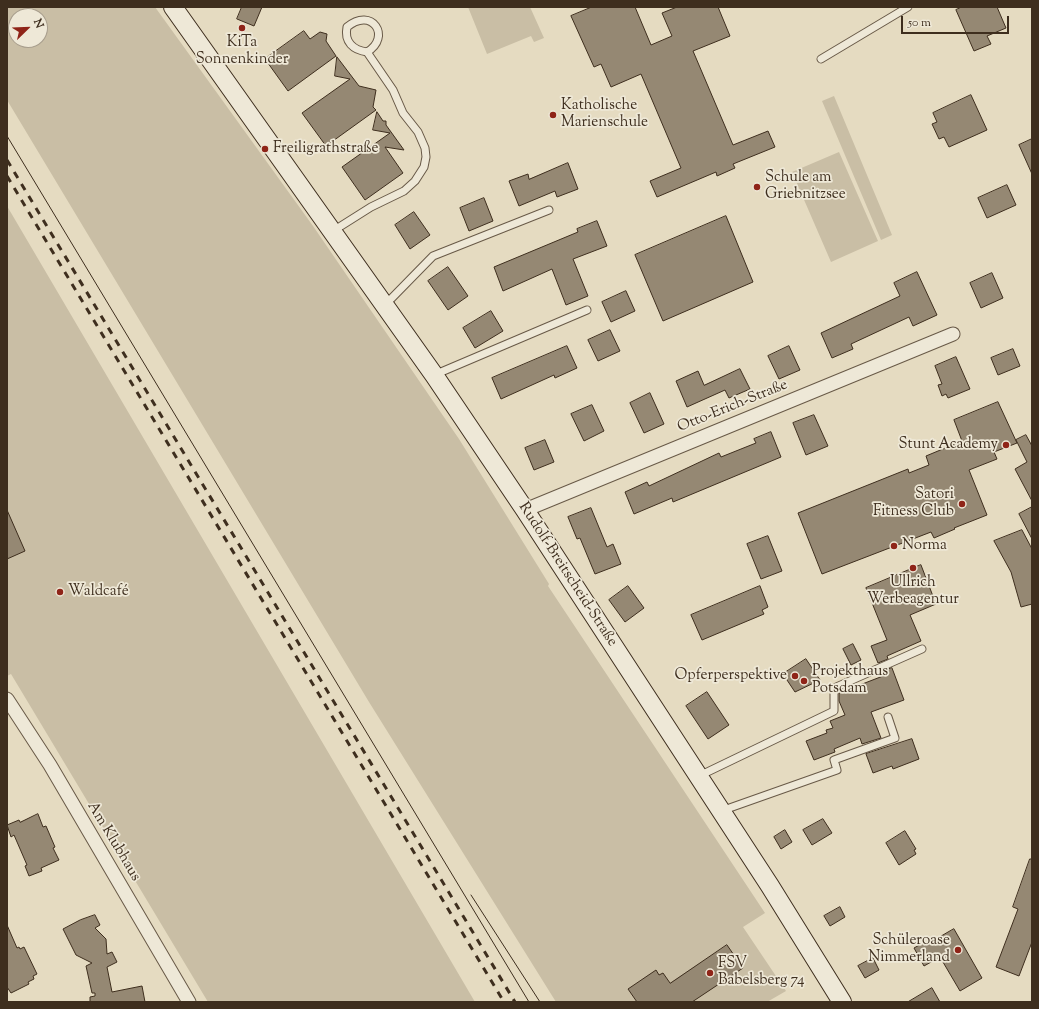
<!DOCTYPE html>
<meta charset="utf-8">
<style>
body{margin:0}
#map{position:relative;width:1039px;height:1009px;overflow:hidden;background:#e5dbc1;font-family:"Sorts Mill Goudy",serif}
canvas{display:block}
.frame{position:absolute;inset:0;border:8px solid #3e2e1e;pointer-events:none}
.north{position:absolute;left:8px;top:8px;width:40px;height:40px;box-sizing:border-box;background:#eee8d7;border:1px solid #a89e8d;border-radius:50%;rotate:67deg;font-size:11px;font-weight:700;line-height:16px;text-align:center;color:#3e2e1e}
.north::after{content:'';display:block;margin:auto;width:14px;height:18px;background:#8f2418;clip-path:polygon(50% 0,100% 100%,50% 72%,0 100%)}
.scale{position:absolute;left:901px;top:16px;width:108px;height:18px;box-sizing:border-box;border:2px solid #3e2e1e;border-top:0;padding-left:5px;font-size:12px;line-height:14px;white-space:nowrap;color:#3e2e1e;-webkit-text-stroke:3px #eee8d7;paint-order:stroke}
</style>
<div id="map">
<canvas width="1039" height="1009"></canvas>
<div class="frame"></div>
<div class="north">N</div>
<div class="scale">50 m</div>
</div>
<script>
const ctx = document.querySelector('canvas').getContext('2d');
ctx.lineJoin = 'round';
function fillPath(path, color) { ctx.fillStyle = color; ctx.fill(path, 'evenodd'); }
function trace(path, color, width, dash) { ctx.strokeStyle = color; ctx.lineWidth = width; ctx.lineCap = dash ? 'butt' : 'round'; ctx.setLineDash(dash || []); ctx.stroke(path); }
function label(font, color, halo, rows, align = 'center') {
  ctx.font = font + ' "Sorts Mill Goudy",serif'; ctx.lineWidth = 3.5; ctx.setLineDash([]); ctx.textBaseline = 'middle'; ctx.strokeStyle = halo; ctx.fillStyle = color; for (const [text, x, y, turn = 0] of rows) {
    ctx.save(); ctx.translate(x, y); ctx.rotate((+turn || 0) * Math.PI / 180); ctx.textAlign = isNaN(turn) ? turn : align; if (halo) ctx.strokeText(text, 0, 0); ctx.fillText(text, 0, 0); ctx.restore();
  }
}
fillPath(new Path2D(`
 M7,7H155L313,226L459,439L549,584L548,586L765,913L743,927L786,991L767,1002H556L369,702L7,100ZM16,16H40V40H16Z
 M468,7H530L544,38L534,42L531,36L487,54Z
 M834,96L892,235L881,240L822,101Z
 M839,152L878,241L831,262L792,172Z
 M7,206L475,1002H208L11,674L7,676Z`), '#c9bea5');
const building = new Path2D(`
 M242,7H262L254,26L237,19Z
 M592,7H635L651,45L672,36L662,13L677,7H718L730,36L693,51L733,145L768,131L775,147L733,164L735,168L717,176L716,172L657,197L650,181L681,168L641,74L611,87L601,64L594,67L571,16Z
 M962,7H997L1006,28L987,36L991,44L974,51L956,10Z
 M304,31L310,39L320,32L327,34L326,41L336,56L288,91L265,59Z
 M337,57L359,86L376,90L373,107L376,110L326,146L302,113L350,79L335,76Z
 M971,95L987,130L949,147L944,137L939,139L932,124L937,122L933,113Z
 M377,112L383,121H386V125L404,150L385,147L403,173L365,200L342,167L390,133L373,130Z
 M1032,139V174L1019,145Z
 M568,163L578,189L557,197L555,191L519,206L509,181L528,174L529,179Z
 M1007,185L1016,205L987,218L978,198Z
 M484,198L493,221L469,231L460,208Z
 M414,212L430,235L410,249L395,225Z
 M726,216L753,282L663,321L635,255Z
 M597,221L607,246L573,259L588,296L566,305L552,269L503,291L494,267L578,232L577,229Z
 M448,267L468,296L448,310L428,281Z
 M917,272L937,315L913,326L909,317L851,344L853,349L832,358L821,333L900,296L894,283Z
 M992,273L1003,298L981,308L970,283Z
 M626,291L635,311L611,322L602,302Z
 M491,311L503,331L475,348L463,328Z
 M610,330L620,351L598,361L588,340Z
 M567,346L577,368L555,378L554,375L501,399L492,378Z
 M789,346L800,370L779,379L768,356Z
 M1013,349L1020,366L998,375L991,358Z
 M956,357L970,389L948,398L946,394L942,396L938,385L942,384L935,366Z
 M740,369L750,389L729,398L725,390L687,407L676,381L698,371L704,385Z
 M650,393L664,424L644,433L630,403Z
 M998,402L1017,443L994,452L997,459L969,470L987,515L954,528L955,529L934,538L931,532L822,574L798,513L908,469L909,473L929,465L926,456L962,441L954,420Z
 M592,405L604,431L584,441L571,414Z
 M814,415L828,446L806,455L793,423Z
 M771,432L781,457L673,502L672,498L634,514L625,492L647,482L649,486L719,453L721,457L756,443L754,439Z
 M1026,435L1032,446V501L1015,469L1027,462L1016,440Z
 M545,440L554,462L534,470L525,448Z
 M1032,507V539L1019,514Z
 M591,508L607,547L613,544L621,564L595,574L580,538L577,539L568,517Z
 M7,510L25,551L7,559Z
 M1022,530L1032,549V604L1021,607L1011,572L994,541Z
 M768,536L782,571L761,579L747,544Z
 M921,565L936,604L910,615L921,641L887,656L888,659L878,663L871,646L887,640L866,588Z
 M628,586L644,608L625,622L609,600Z
 M760,586L768,607L762,610L764,614L702,640L691,615Z
 M853,644L861,660L851,665L843,649Z
 M806,659L820,680L795,692L783,674Z
 M892,668L904,700L871,712L881,738L862,744L860,738L834,749L835,752L814,760L806,741L827,733L826,730L833,728L830,721L845,715L839,701V693L883,676L881,672Z
 M707,692L729,725L708,739L686,706Z
 M912,739L919,759L893,769L892,766L873,773L866,754Z
 M38,814L43,827L46,826L55,847L53,848L59,860L41,868L42,871L29,876L25,866L27,865L14,835L11,837L7,825L19,820L20,822Z
 M823,819L832,833L812,845L803,830Z
 M785,830L792,842L781,849L774,837Z
 M905,831L916,849L914,850L916,854L899,865L886,843Z
 M1030,859H1032V942L1019,976L996,967L1018,909L1013,907Z
 M840,907L845,917L830,926L824,916Z
 M95,915L100,925L95,928L106,939L107,954L112,952L117,962L107,967L112,992L142,986L145,1002H90V997L95,996V993H92L86,966L92,963L76,955L63,929L80,920Z
 M7,925L17,948L19,947L20,949L24,947L37,974L33,976L34,979L28,982L29,984L11,993L7,987Z
 M954,929L982,978L960,991L940,957L924,966L914,948L923,943L925,945Z
 M727,945L743,968L692,1002H637L628,989L656,970L659,975L663,973L670,983Z
 M873,958L879,970L865,978L858,966Z
 M932,988L940,1002H908Z`);
fillPath(building, '#958873');
trace(building, '#3e2e1e', 1);
const lane = new Path2D(`
 M821,59L908,7
 M333,231L371,207L404,191L415,181L424,167L426,157L425,148L418,132L403,113L393,90L367,52C392,37 372,6 347,27C344,42 353,50 367,52
 M385,305L433,256L549,210
 M434,375L587,310
 M699,776L834,711V688L922,649
 M721,811L837,770L834,760L895,738L888,717`);
const street = new Path2D(`
 M525,510L953,334
 M7,699L50,765L189,1002`);
const secondary = new Path2D(`
 M173,7L434,375L525,510L770,886L842,1002`);
trace(lane, '#685947', 9);
trace(street, '#685947', 15);
trace(secondary, '#3e2e1e', 20);
trace(lane, '#eee8d7', 7);
trace(street, '#eee8d7', 13);
trace(secondary, '#eee8d7', 18);
trace(new Path2D(`
 M7,136L529,1002
 M471,895L540,1002`), '#3e2e1e', 1);
trace(new Path2D(`
 M7,160L515,1002
 M7,176L504,1002`), '#3e2e1e', 3, [7, 7]);
for (const [x, y, r, color] of [
 [242,28,4,"#8f2418"],
 [553,115,4,"#8f2418"],
 [265,149,4,"#8f2418"],
 [757,187,4,"#8f2418"],
 [1006,445,4,"#8f2418"],
 [962,504,4,"#8f2418"],
 [894,546,4,"#8f2418"],
 [913,568,4,"#8f2418"],
 [60,592,4,"#8f2418"],
 [795,676,4,"#8f2418"],
 [804,681,4,"#8f2418"],
 [958,950,4,"#8f2418"],
 [710,973,4,"#8f2418"]
]) { const dot = new Path2D(); dot.arc(x, y, r, 0, 2 * Math.PI); ctx.fillStyle = color; ctx.fill(dot); trace(dot, '#eee8d7', 1.5); }
label('15px', '#3e2e1e', '#eee8d7', [
 ["KiTa",242,43,"center"],
 ["Sonnenkinder",242,60,"center"],
 ["Katholische",561,106],
 ["Marienschule",561,123],
 ["Freiligrathstraße",273,149],
 ["Schule am",765,178],
 ["Griebnitzsee",765,195],
 ["Stunt Academy",998,445,"right"],
 ["Satori",954,495,"right"],
 ["Fitness Club",954,512,"right"],
 ["Norma",902,546],
 ["Ullrich",913,583,"center"],
 ["Werbeagentur",913,600,"center"],
 ["Waldcafé",68,592],
 ["Projekthaus",812,672],
 ["Potsdam",812,689],
 ["Opferperspektive",787,676,"right"],
 ["Schüleroase",950,941,"right"],
 ["Nimmerland",950,958,"right"],
 ["FSV",718,964],
 ["Babelsberg 74",718,981]
], 'left');
label('15px', '#3e2e1e', '#eee8d7', [
 ["Otto-Erich-Straße",733,407,-22],
 ["Rudolf-Breitscheid-Straße",567,575,57],
 ["Am Klubhaus",113,842,59]
]);
</script>
